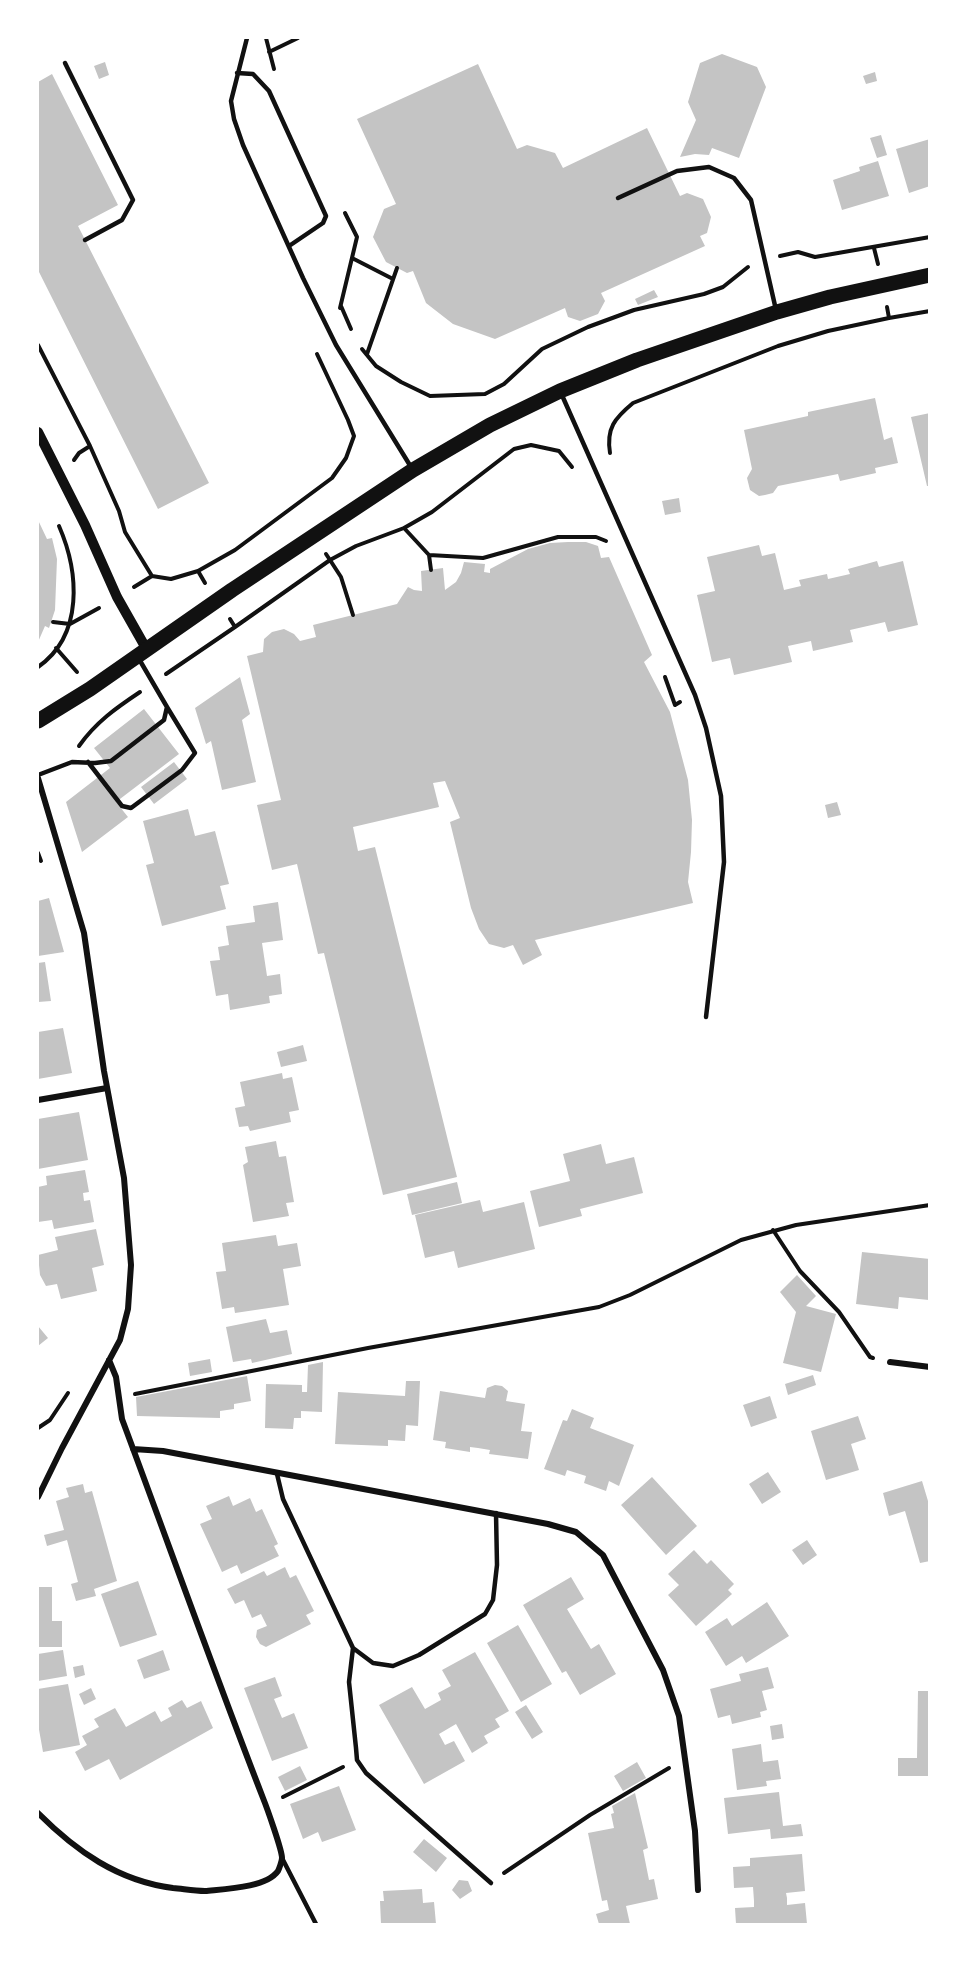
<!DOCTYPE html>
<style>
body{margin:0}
#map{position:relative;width:967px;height:1962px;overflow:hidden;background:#fff;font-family:"Varela Round",sans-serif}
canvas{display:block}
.frame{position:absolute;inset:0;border:39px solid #fff;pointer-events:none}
</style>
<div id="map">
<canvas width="967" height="1962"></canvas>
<div class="frame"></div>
</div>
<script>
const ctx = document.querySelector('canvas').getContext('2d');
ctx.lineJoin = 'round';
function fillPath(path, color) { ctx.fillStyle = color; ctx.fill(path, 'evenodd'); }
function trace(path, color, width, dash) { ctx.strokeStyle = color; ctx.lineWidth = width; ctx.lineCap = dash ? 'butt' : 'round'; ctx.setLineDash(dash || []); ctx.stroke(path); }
fillPath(new Path2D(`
 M722,54L757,67L766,87L739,158L712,148L709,155L695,154L680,157L696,120L688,102L700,63Z
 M105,62L109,75L99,79L94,66Z
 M478,64L517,149L527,145L555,153L563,168L647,128L680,196L687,193L703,199L711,217L707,233L700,236L705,246L601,293L605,301L598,314L580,321L568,317L565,308L495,339L453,324L426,303L413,271L407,273L386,262L373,237L384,209L396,204L357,119Z
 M875,72L877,81L866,84L863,76Z
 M52,74L118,205L78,226L209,483L158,509L38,270V82Z
 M881,135L887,155L877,158L870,138Z
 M930,139V186L909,193L896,149Z
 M878,161L889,196L842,210L833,180L860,171L859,167Z
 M654,290L658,297L638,305L635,299Z
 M875,398L884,440L892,437L898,463L875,468L876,473L840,481L838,474L778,486L773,493L765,495L759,496L750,490L747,478L752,469L744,430L808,416V412Z
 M930,413V486H927L911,417Z
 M679,498L681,512L665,515L662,501Z
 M38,520L47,539L52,538L57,559L55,610L49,628L45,626L38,642Z
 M568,542H586L598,546L601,558L609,557L652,655L644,662L670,712L688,780L692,820L691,852L688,882L693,903L535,940L542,955L523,965L513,945L504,948L489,944L479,929L471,908L450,822L460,818L445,781L433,783L439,807L353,827L358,851L375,847L457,1177L383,1195L324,953L318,954L297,864L272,870L257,805L281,800L247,656L263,652L264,639L272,632L284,629L294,634L300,641L316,637L313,625L397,604L408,587L414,590L422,591L421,571L443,568L445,590L456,582L461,573L464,562L485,564L484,572L490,573V569L528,549L550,543Z
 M759,545L762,556L775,553L784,590L801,586L799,580L827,574L828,579L850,574L848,569L877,561L879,567L903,561L918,625L888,632L885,622L850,630L853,642L813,651L811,641L788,646L792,662L734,675L730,658L712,662L697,595L715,591L707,557Z
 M240,677L250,714L242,720L256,782L222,790L211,741L206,744L195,708Z
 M144,709L179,754L116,802L128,817L82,852L66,802L110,768L94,748Z
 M174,762L187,779L154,804L141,787Z
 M837,802L841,815L828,818L825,805Z
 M188,809L195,836L215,831L229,884L220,886L226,909L162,926L146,865L154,863L143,821Z
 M49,898L64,952L38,956V901Z
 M278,902L283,940L262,943L267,976L280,974L282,994L269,996L270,1003L230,1010L228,994L216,996L210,961L220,960L218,947L229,945L226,926L255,922L253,906Z
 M45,962L51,1001L38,1002V963Z
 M63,1028L72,1073L38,1079V1032Z
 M303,1045L307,1061L281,1067L277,1052Z
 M282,1073L283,1079L292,1077L299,1110L289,1112L291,1122L250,1131L248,1126L239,1127L235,1108L245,1106L240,1082Z
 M79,1112L88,1160L38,1169V1119Z
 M276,1141L279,1157L286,1156L294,1202L286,1203L289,1216L253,1222L243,1165L248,1162L245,1147Z
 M601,1144L606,1164L634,1157L643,1193L580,1209L582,1216L539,1227L530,1191L570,1181L563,1154Z
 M85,1170L89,1192L83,1193L84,1201L90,1200L94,1222L54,1229L52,1220L38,1222V1187L47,1185L46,1176Z
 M457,1182L462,1203L412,1215L407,1194Z
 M480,1200L483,1212L524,1202L535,1249L458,1268L454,1251L425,1258L415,1215Z
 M96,1229L104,1265L92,1268L97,1291L61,1299L57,1284L46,1286L40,1275L38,1255L58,1250L55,1237Z
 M276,1235L278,1246L297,1243L301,1266L283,1269L289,1305L235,1313L234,1307L222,1309L216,1272L226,1271L222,1243Z
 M862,1252L930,1259L929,1300L899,1297L898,1309L856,1304Z
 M797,1275L816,1296L806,1306L836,1314L821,1372L783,1363L796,1312L780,1292Z
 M266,1319L270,1333L287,1330L292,1354L252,1363L251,1359L233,1362L226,1327Z
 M38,1326L48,1338L38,1346Z
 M210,1359L212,1372L190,1376L188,1363Z
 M323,1362L322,1412L301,1411V1418H294L293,1429L265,1428L266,1384L302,1385V1392H307L308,1365Z
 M813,1375L816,1385L788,1395L785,1384Z
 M247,1376L251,1401L234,1404V1409L220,1411V1418L137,1416L136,1397Z
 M406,1381H420L418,1426L406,1425L405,1441L388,1440V1446L335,1444L338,1392L405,1396Z
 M495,1385L502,1386L508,1391L506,1401L525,1404L521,1431L532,1432L528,1459L489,1454L490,1450L478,1448L470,1447V1452L445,1448L446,1442L433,1440L440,1391L485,1398L487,1388Z
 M770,1396L777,1418L751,1427L743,1405Z
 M572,1409L594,1418L590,1428L634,1445L619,1486L609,1481L606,1491L584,1483L586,1476L567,1470L565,1476L544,1469L563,1420L567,1421Z
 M858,1416L866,1439L851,1444L859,1470L826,1480L811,1431Z
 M768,1472L781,1492L762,1504L749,1484Z
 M652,1477L697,1526L666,1555L621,1505Z
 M922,1481L928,1501L930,1500V1561L920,1563L905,1511L889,1516L883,1493Z
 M83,1484L85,1493L92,1491L117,1581L94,1589L96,1596L76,1601L71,1584L78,1582L67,1540L47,1546L44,1535L64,1530L56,1501L69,1497L66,1488Z
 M229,1496L233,1506L250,1498L256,1512L262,1509L278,1544L274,1546L279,1556L241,1574L237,1565L222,1572L200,1524L212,1519L206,1506Z
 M807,1540L817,1555L803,1565L792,1550Z
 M694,1550L707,1564L711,1560L734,1584L728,1590L732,1594L696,1626L668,1595L679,1585L668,1574Z
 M285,1567L290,1578L296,1575L314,1611L306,1615L311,1624L266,1647L260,1644L256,1637L257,1630L267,1626L261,1614L252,1618L244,1600L235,1604L227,1589L264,1571L267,1576Z
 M571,1577L584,1599L567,1609L591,1649L599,1644L616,1674L580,1695L566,1671L562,1673L523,1605Z
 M138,1581L157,1635L120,1647L101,1594Z
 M38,1587H52V1621H62V1647H38Z
 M767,1602L789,1636L746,1663L742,1656L726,1666L705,1632L727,1618L732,1626Z
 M518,1625L552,1684L521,1702L487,1643Z
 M63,1650L67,1676L38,1681V1654Z
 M163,1650L170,1670L144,1679L137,1660Z
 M475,1652L509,1711L495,1719L500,1727L484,1736L488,1743L472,1753L456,1724L439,1734L445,1745L454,1741L465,1761L424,1784L379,1705L412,1687L425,1709L441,1700L438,1693L451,1686L442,1670Z
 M83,1665L85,1675L75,1678L73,1667Z
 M768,1667L774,1688L762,1691L767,1710L760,1712L761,1717L732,1724L730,1715L718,1718L710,1689L741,1681L739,1674Z
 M275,1677L282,1696L274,1699L282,1718L294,1713L308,1748L272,1761L244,1688Z
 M68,1684L80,1745L43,1752L38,1724V1689Z
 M91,1688L96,1699L84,1705L79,1694Z
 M918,1691H930V1776H898V1758H917Z
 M182,1700L187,1708L201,1701L213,1728L120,1780L109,1759L85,1771L75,1752L87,1745L82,1736L99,1727L94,1719L115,1708L126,1727L155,1711L161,1722L172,1716L168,1708Z
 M526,1705L543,1732L532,1739L515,1712Z
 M782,1724L784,1738L772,1740L770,1726Z
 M761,1744L763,1762L778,1760L781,1779L766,1781L767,1786L737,1790L732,1749Z
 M637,1762L646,1778L623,1791L614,1776Z
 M300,1766L307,1780L285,1791L278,1777Z
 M339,1786L356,1830L322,1842L318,1832L303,1839L290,1804Z
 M779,1792L783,1826L801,1824L803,1836L771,1839L770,1829L728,1834L724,1798Z
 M635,1793L648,1848L643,1850L649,1880L654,1879L658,1899L626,1906L630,1924H599L596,1914L609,1910L607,1900L602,1901L588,1833L614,1828L611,1814L614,1813L612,1806Z
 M424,1839L447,1858L436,1872L413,1852Z
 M802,1854L805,1891L786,1893L787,1898V1905L805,1903L807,1924H736L735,1908L754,1907V1901L753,1887L734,1888L733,1867L750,1866V1858Z
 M459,1880L468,1881L472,1891L460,1899L452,1890Z
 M422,1889L423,1903L434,1902L436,1924H381L380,1901H384L383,1891Z`), '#c4c4c4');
trace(new Path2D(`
 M266,38L274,69
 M269,52L298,38
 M874,248L878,264
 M780,256L798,252L815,257L930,237
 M352,258L393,279
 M341,306L351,329
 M340,308L357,237L345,213
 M889,318L930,311
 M38,345L90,446L119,511L125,532L152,576L171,579L198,571L235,550L332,478L346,458L354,436L348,420L317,354
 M362,349L376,366L401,382L430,396L485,394L504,384L542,349L588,327L634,310L704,294L723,287L748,267
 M367,354L397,268
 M610,453C606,428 615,418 633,403L778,346L828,331L889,318L887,307
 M74,460L79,453L90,446
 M572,467L559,451L531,445L514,449L432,512L404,528L429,555L483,558L558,537H596L606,541
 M429,555L431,570
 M198,571L205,583
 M134,587L152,576
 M353,615L341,577L330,560L356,546L404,528
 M230,619L235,627L330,560L326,554
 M53,622L70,624L99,608
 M56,648L77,672
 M38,667C84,635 79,572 59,526
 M166,674L235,627
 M665,677L675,705L680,702
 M79,746C96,722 116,708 140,692
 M38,853L41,861
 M773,1230L800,1271L839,1312L870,1357L873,1358
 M135,1394L368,1348L599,1307L630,1295L741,1240L796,1225L930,1205
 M38,1428L50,1420L68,1393
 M283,1797L343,1767
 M504,1873L590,1815L669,1768`), '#111', 4);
trace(new Path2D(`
 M247,38L231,101L234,119L243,145L303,278L336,345L411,467
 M65,63L133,200L122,220L85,240
 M237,73L253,74L269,91L326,216L323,223L289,246
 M618,198L677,171L709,167L734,178L751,200L776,310
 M561,393L695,695L706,728L721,796L724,862L706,1017
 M88,762L122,806L131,808L182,770L195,753L167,707
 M38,775L72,762L95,763L111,761L164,720L167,707L139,659
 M277,1474L283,1499L353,1648L373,1663L393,1666L419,1655L485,1614L493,1600L497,1565L496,1513
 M353,1648L349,1682L356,1748L357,1760L366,1773L491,1883
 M282,1858L316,1924`), '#111', 4.5);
trace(new Path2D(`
 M38,778L84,933L104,1071L124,1178L131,1265L128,1309L120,1340L62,1448L38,1497
 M38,1100L107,1088
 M890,1362L930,1367
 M133,1449L163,1451L548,1524L576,1532L603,1555L663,1670L679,1716L695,1831L698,1890
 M38,1813C76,1851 118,1881 173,1888C184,1889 194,1891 205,1891C224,1889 266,1888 278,1871C279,1869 282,1861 282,1858C282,1850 267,1808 263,1798C214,1672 169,1545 122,1419L116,1377L109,1360`), '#111', 6);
trace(new Path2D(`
 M38,432L85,525L117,597L147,650`), '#111', 10);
trace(new Path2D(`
 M38,721L90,689L232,590L413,470L490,425L560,391L637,360L777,312L830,297L930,275`), '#111', 15);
</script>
